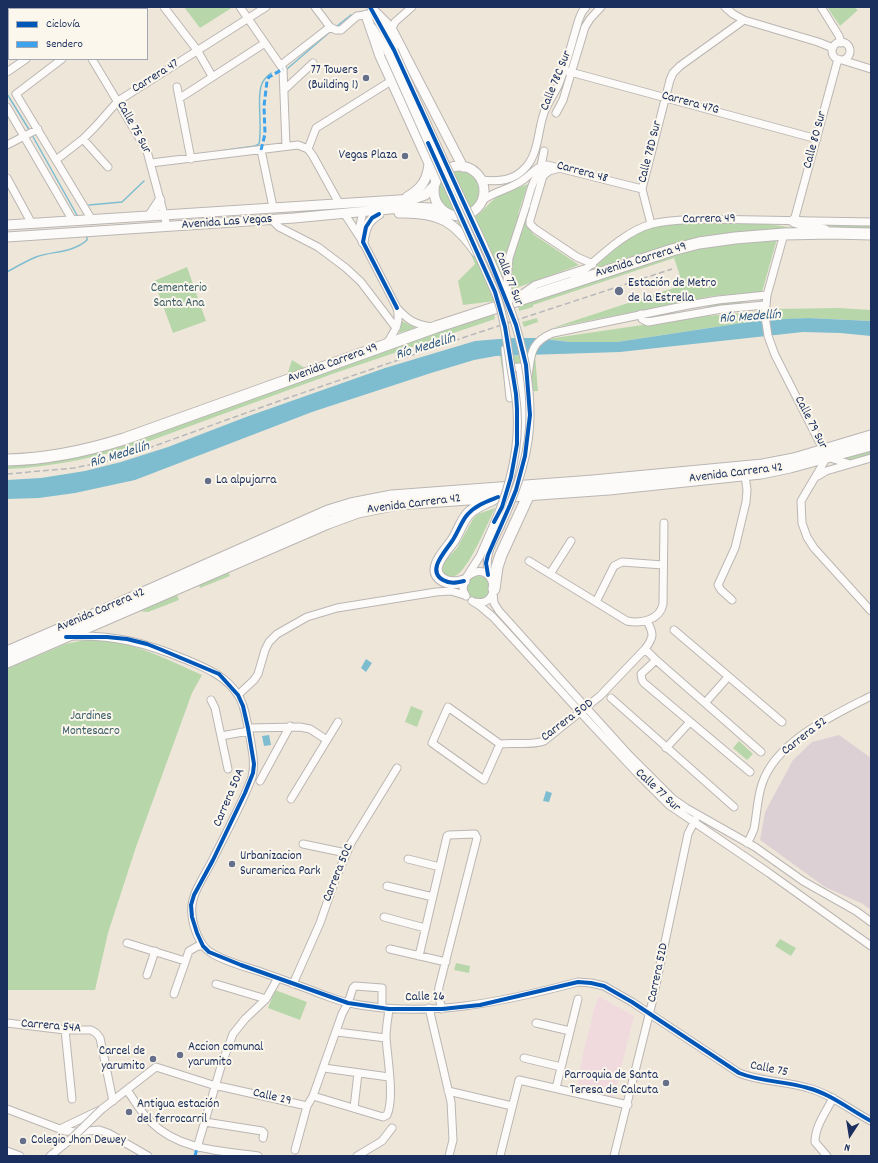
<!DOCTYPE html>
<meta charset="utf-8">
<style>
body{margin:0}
#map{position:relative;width:878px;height:1163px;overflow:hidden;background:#efe6da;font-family:Dekko,sans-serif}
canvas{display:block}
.frame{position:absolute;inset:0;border:8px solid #1b2f5e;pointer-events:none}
.legend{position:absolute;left:8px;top:8px;width:140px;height:52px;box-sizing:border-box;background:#fbf7ec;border:1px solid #a1a7b3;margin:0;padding:5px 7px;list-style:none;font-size:12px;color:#1b2f5e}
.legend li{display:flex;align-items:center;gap:8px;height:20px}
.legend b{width:20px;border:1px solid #a1a7b3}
.north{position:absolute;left:830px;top:1115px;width:40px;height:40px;-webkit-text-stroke:3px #fbf7ec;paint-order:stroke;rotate:192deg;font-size:11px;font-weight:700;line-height:16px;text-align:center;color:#1b2f5e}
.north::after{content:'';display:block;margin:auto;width:14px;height:18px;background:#1b2f5e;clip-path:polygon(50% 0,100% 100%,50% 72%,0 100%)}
</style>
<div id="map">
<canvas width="878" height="1163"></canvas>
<div class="frame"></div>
<ul class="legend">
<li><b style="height:5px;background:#0057b8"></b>Ciclovía</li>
<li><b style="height:5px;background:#3da3ed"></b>Sendero</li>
</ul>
<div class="north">N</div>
</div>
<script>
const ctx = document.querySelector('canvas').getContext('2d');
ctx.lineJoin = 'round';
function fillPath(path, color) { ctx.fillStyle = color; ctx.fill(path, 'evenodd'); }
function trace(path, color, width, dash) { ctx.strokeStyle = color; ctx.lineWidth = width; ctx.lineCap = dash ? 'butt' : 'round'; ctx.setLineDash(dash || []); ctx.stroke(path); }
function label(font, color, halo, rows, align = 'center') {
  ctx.font = font + ' Dekko,sans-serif'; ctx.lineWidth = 4; ctx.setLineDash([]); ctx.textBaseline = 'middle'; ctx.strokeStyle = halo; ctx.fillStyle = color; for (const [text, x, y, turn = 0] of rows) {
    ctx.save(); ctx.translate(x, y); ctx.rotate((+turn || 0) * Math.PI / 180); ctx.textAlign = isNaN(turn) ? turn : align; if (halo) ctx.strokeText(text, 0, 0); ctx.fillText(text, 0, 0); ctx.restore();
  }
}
fillPath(new Path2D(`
 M600,997L634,1016L614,1097L577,1088L584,1049L593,1015L592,1014L598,998Z`), '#f0dade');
fillPath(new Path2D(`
 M839,735L871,758V910L863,904L825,887L760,840L765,812L793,760L812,742Z`), '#ddd0d4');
fillPath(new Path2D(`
 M184,7H233L200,28Z
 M827,7H854L858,10L840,26Z
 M439 191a20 20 0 1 1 40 0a20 20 0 1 1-40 0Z
 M528,184L518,214L527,216V223L533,234L579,265L519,287L495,301L463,305L458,281L475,264L457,220C479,224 484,204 499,196C508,191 518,188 528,184Z
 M686,223L767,224L802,229L728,233L697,239L590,271C605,258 620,243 637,233C651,225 671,225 686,223Z
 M817,224H871V228L834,227Z
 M777,239L762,292L713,296L552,328L683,285L674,258L533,305V307L519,311L518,304L667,256L720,244Z
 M187,267L206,321L173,333L154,281Z
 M743,300V304L705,309L710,304Z
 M839,308L871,310V321L808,318L772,320V309Z
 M762,311V320L617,342H570L547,339L697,317Z
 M494,312L495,319L335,373L144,443C99,457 54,467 7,469V465L37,463Z
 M537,318L538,322L524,327L522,322Z
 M402,321L416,328L399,333Z
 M535,355L538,391L506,393L500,356Z
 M292,360L305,368L287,375Z
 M864,452H871V454L851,460L841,459Z
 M495,508C488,522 469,570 455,576C450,579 445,576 441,573L443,563L457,548L473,519L478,514Z
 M228,572L230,576L200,588L199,584Z
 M466 588a12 12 0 1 1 24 0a12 12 0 1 1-24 0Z
 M177,595L179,600L148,612L139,611Z
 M90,639C133,641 164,658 202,675L192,693L136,847L108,933L95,990H7V669L65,644Z
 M411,706L423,711L417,727L405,722Z
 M739,741L753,754L747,760L733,748Z
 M780,939L796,948L791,956L775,946Z
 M456,963L470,966L469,973L454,970Z
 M275,990L307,1002L300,1020L268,1008Z`), '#b7d7ab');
fillPath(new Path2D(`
 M808,318L871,321V336L840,333L803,332L620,352L496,356L474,360L431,373L312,412L135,480L75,493L39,498L7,499V480L41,478L85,471L121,462L168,447L246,417L385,368L475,341L511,338H536L570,342H617L762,320Z
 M366,659L372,663L366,672L361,668Z
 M269,735L271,745L264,746L262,736Z
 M546,791L552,793L549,802L543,801Z`), '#7ebdd0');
trace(new Path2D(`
 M337,26L351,15
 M287,69L331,31
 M7,94L30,131
 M32,135L78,217
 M220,151L255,146L259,144C263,127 255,91 264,80C266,77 269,75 271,73
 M89,205L122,202L144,181
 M7,272C16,267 26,261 36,257C52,251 73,253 87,240V235`), '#7ebdd0', 1.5);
const minor = new Path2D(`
 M164,7L197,50L212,76
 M240,7L283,69L286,146
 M315,7L330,27L336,30H341L357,16L366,15
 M725,7L733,14L744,20L818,42L833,48
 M821,7L839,36L841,43
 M7,9L10,7
 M58,9L61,7
 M140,9L143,7
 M374,14L394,50
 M373,28L388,53
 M390,32L395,22L412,7
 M832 51a9 9 0 1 1 18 0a9 9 0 1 1-18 0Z
 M62,59L16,94L92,220
 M92,59L147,151L167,226
 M842,60L871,69
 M281,65L330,27
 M563,70L817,139
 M7,72L26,59
 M177,87L191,159
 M285,89L313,63
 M180,98L265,43
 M7,107L73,221
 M556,113L563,100L585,27L590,19L601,7
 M83,139L108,167
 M7,145L38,129
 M308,149L316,128L391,81
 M261,150L273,207
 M56,160L83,139L95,127L118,101L266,7
 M151,163L298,145L308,149L313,156L339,203
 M541,166L544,151
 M560,168L549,171L543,176L530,220V224L535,229L577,257L593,264
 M7,178L32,224
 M481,180C499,182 514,181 526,167C538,154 538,132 543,116C546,105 553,96 558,86C567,64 572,41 579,19L582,12L586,7
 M483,200C495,191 511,189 523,180C532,174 536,166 547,165L642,189
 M526,206C530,193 533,172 548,169
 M344,213L363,242L397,308C401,325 394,331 386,345
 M272,220L279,227L318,247L346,268L361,282L396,328
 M794,221L838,59
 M651,224L642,189L670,80L673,73L680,66L744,20
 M784,234L767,295L765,316L768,336L775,355L825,453
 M362,236L360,225L363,211
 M574,279C596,261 624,231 652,224C668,220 685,220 701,219L871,222
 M515,299L535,285L584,269
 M397,308C409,321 414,324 432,327
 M641,314L642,319L648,322L722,309L765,305
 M505,349L510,398
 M507,368L520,367C523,407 526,445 514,485
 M528,376C531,355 530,342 553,333L688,305L718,300L767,295
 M827,457L801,501L802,523L807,537L814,548L871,611
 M827,457L850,464
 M818,476L826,471L871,458
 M529,561L627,621C641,624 660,620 663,604L664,523
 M550,574L571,541
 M488,575C485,554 491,545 500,527
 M467,577C494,555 506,608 474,602
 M493,593L494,603L499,611L629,755L673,799L686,808L755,847L803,881L856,911L871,922
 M466,596L463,590L464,581L480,556L494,524
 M732,600L721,590L718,585L735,548L746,502L747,490L745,475
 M472,601L480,606L493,617L592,725L639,775L669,805L769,873L871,946
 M596,602L614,566L622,562L663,565
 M674,630L782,722
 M72,636C116,635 146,643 187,660C206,668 226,676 238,695C245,705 246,719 249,731C251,746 256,762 252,777C242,804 227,831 214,857C206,875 189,894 192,915C193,927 200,946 210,952C223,961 246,967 261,972C281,979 301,986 321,994C330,997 339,1001 349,1003C426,1019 503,1002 578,982L591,983L604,986L632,1002L739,1073C761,1082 785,1081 808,1088C831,1094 850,1110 871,1121
 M645,649L656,660
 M238,695L254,680L258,674L265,650L269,642L277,634L307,617L337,608L436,592L451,591L464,595
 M611,698L734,807
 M211,700L215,708L228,769
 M705,703L728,677
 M448,707L500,744L484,780L432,743Z
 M248,728L300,727L310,729L327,740
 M221,736L249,731
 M500,744C514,742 530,746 544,741L600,696L645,649C654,637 654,634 647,621
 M666,748L690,722
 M750,772L644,683L642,680L641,674L656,660L761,752
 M260,781L290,726
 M291,799L338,722
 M747,843C750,839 752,834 754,829C757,814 757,799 762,784C776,741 834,715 871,696
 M303,844L346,853
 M408,859L440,867
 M387,886L433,897
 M384,917L425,928
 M127,943L185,961
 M390,949L446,962
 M419,956L447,836L449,835L475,834L477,838L439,987L438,995L442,1009
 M147,975L155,951
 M216,984L266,999
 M293,984L320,923L335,880L351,843L397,768
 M174,994L189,951L198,946H203
 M429,1008L451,1102L453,1140L449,1156
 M7,1023L65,1030H91L96,1033L100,1038L113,1101
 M536,1023L570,1031
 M65,1030L72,1099
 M337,1032L386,1038
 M524,1058L561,1067
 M324,1068L389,1077
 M556,1088L578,999
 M127,1090C135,1101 141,1113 151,1122C179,1150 221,1151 258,1156
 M448,1091L512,1106
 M313,1096L383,1117L387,1115C395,1098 387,1056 386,1037C386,1028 388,1018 389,1009
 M354,1108L358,1073
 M7,1109L65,1131L77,1132L99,1130L108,1133L148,1156
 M205,1122L262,1131L264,1133L263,1138
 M60,1129L102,1109L156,1067L216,1086L223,1087L307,1106L313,1096L342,1014L348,1003L353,988L355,986L382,988V1008
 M197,1148L222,1063L233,1034L245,1019L266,999L278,978
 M295,1150L307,1106
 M7,1151L20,1156
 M50,1156L71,1139
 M357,1156L382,1141L392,1128
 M500,1156L519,1080L628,1105
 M614,1156L652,1003L688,834L696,818
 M827,1156L815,1142C815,1126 826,1112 833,1098`);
const major = new Path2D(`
 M372,9L391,28L463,167
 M366,15L380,56L421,146L433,172L436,182
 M434 191a25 25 0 1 1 50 0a25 25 0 1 1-50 0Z
 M407,197C421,189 427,181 429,164
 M399,213C438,212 453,220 476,252
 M150,215L160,200
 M7,225L414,199L425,195L434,186
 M7,237L294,218L411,207L431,208L445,212
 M363,242C365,229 367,221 379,214`);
const highway = new Path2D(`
 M794,221L825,231
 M7,460C47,459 86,451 124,439L436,327L672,250L699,243L735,238L784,234L833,233L871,234
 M464,581C456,583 450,584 443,580C425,570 447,550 454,539C459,531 462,520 469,513C476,506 485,503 493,499
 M494,589L497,567L501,555L529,494
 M7,652L107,609L328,511L351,504L392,496L593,481L763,465L794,459L871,436
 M7,662L328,523L358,512L398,504L609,489L761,473L790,467L871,445`);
trace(minor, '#bab6b3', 9);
trace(major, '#bab6b3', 11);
trace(highway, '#bab6b3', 13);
trace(minor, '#fdfbf9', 7);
trace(major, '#fdfbf9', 9);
trace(highway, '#fdfbf9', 11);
trace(new Path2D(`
 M7,474L74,468L121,458L279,401L468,336L672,269`), '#b7b8bb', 1.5, [6, 3]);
const minorBridge = new Path2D(`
 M394,50C415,97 436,144 458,191C492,262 531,336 530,416C530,455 516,493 500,527
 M388,53L495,292C504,314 506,338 510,361C512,377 516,393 517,409C520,450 510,487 494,524
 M509,301L507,280L509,258L526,206
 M71,1139L102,1109`);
trace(minorBridge, '#bab6b3', 9, []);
trace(minorBridge, '#fdfbf9', 7);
trace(new Path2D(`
 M261,150L265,134L264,106L267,81L269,77L283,69
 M195,1156L197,1148`), '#3da3ed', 3, [6, 3]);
trace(new Path2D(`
 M370,7L394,50L489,258L516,325L526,365L530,415L525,456L516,490L510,505L488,555L486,563L488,575
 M428,143L495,292L505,327L516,394L517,409V444L511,477L502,507L494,522
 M379,214L372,218L366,227L363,242L397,308
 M464,581C456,583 450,584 443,580C425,570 448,549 454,538C459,530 462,520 468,514C476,505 488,501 498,497
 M66,637H107L127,639L147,644L162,650L219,674L238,695L243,706L248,728L254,764L253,773L245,793L213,860L194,895L191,905L192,917L197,933L203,946L209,952L241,965L348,1003L389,1009H442L480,1005L578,982L591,983L604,986L632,1002L739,1073C761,1082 785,1081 808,1088C831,1094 850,1110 871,1121`), '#0057b8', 4);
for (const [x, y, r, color] of [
 [366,78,4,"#656f89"],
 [405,156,4,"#656f89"],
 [619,291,5,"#656f89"],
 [208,481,4,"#656f89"],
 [232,864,4,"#656f89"],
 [180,1055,4,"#656f89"],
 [153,1059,4,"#656f89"],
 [666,1083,4,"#656f89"],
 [129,1112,4,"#656f89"],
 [23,1141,4,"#656f89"]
]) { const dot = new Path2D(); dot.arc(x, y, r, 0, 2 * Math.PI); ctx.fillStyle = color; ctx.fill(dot); trace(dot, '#fbf7ec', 1.5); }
label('13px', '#1b2f5e', '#fbf7ec', [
 ["77 Towers",358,71,"right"],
 ["(Building 1)",358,86,"right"],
 ["Vegas Plaza",397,156,"right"],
 ["Estación de Metro",628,284],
 ["de la Estrella",628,299],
 ["La alpujarra",216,481],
 ["Urbanizacion",240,857],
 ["Suramerica Park",240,872],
 ["Accion comunal",188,1048],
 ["yarumito",188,1063],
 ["Carcel de",145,1052,"right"],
 ["yarumito",145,1067,"right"],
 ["Parroquia de Santa",658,1076,"right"],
 ["Teresa de Calcuta",658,1091,"right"],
 ["Antigua estación",137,1105],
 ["del ferrocarril",137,1120],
 ["Colegio Jhon Dewey",31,1141]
], 'left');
label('13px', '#1b2f5e', '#fbf7ec', [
 ["Carrera 47",156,77,-32],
 ["Calle 78C Sur",557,81,-68],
 ["Carrera 47G",690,104,15],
 ["Calle 75 Sur",133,128,61],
 ["Calle 80 Sur",816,140,-75],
 ["Calle 78D Sur",651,152,-76],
 ["Carrera 48",582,173,15],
 ["Carrera 49",709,220,-1],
 ["Avenida Las Vegas",227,223,-4],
 ["Avenida Carrera 49",641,261,-17],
 ["Calle 77 Sur",508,279,68],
 ["Avenida Carrera 49",333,364,-20],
 ["Calle 79 Sur",810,423,63],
 ["Avenida Carrera 42",736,474,-7],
 ["Avenida Carrera 42",414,505,-7],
 ["Avenida Carrera 42",101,611,-23],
 ["Carrera 50D",568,721,-37],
 ["Carrera 52",805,737,-38],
 ["Calle 77 Sur",657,791,43],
 ["Carrera 50A",230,798,-67],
 ["Carrera 50C",339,873,-68],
 ["Carrera 52D",659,973,-78],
 ["Calle 26",425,998,-1],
 ["Carrera 54A",51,1027,5],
 ["Calle 75",769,1070,11],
 ["Calle 29",272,1098,13]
]);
label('13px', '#3c5e69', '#fbf7ec', [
 ["Cementerio",179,289],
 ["Santa Ana",179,304],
 ["Jardines",91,717],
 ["Montesacro",91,732]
]);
label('italic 14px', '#2d5a84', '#fbf7ec', [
 ["Río Medellín",750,318,-4],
 ["Río Medellín",426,348,-17],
 ["Río Medellín",120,456,-17]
]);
</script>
